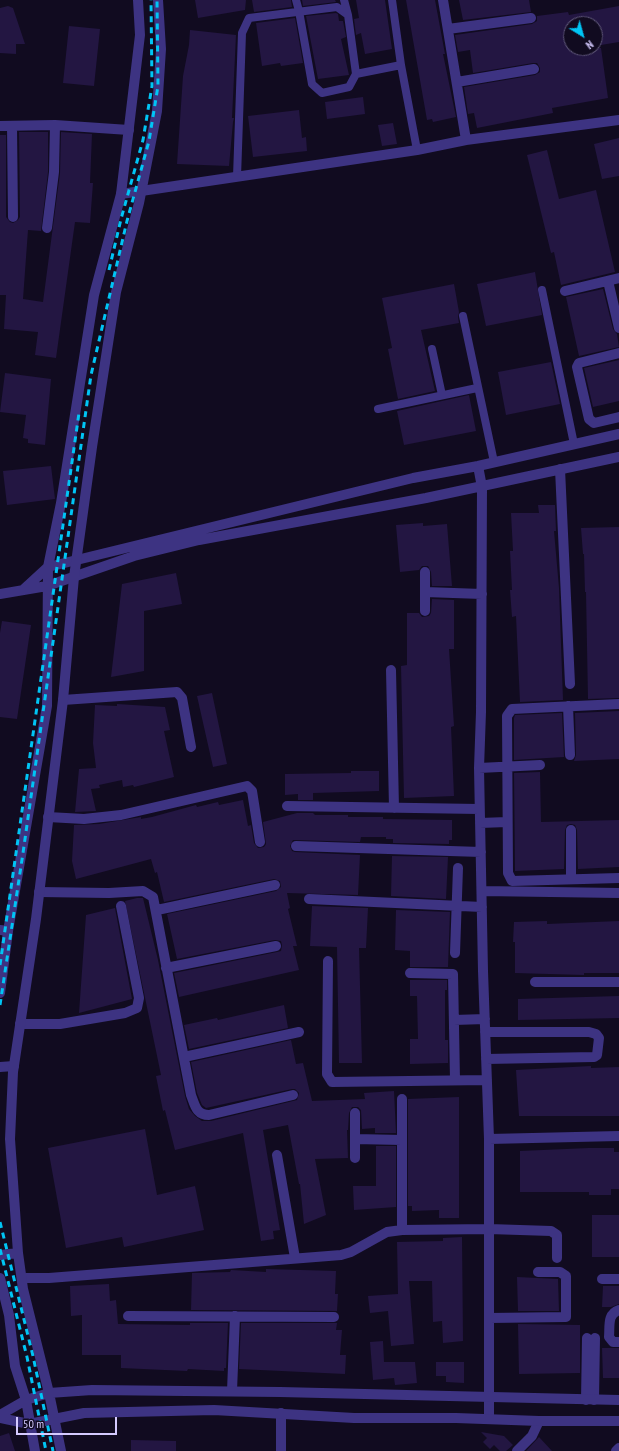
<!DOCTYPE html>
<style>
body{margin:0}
#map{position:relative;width:619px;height:1451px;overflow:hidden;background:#110b20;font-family:"PT Sans Narrow",sans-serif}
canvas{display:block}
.north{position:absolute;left:563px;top:16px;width:40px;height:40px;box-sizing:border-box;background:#110b20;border:1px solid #5f5779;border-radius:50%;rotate:143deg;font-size:11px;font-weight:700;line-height:16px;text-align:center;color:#d5caff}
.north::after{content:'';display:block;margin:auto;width:14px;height:18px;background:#00c5f5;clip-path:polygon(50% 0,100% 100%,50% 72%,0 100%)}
.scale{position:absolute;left:16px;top:1417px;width:101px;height:18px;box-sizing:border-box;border:2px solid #d5caff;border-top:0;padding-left:5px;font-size:12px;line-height:14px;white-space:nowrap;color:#d5caff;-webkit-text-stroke:3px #110b20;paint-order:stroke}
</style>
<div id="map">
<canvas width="619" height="1451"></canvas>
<div class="north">N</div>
<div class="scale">50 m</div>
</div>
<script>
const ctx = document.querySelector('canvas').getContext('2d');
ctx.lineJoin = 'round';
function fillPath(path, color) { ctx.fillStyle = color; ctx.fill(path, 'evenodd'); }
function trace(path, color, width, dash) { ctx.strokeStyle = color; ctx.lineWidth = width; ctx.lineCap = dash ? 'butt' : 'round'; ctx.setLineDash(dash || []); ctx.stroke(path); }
fillPath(new Path2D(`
 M195,0H246L245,10L198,18Z
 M252,0H291L292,7L254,12Z
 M302,0H335L336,2L303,6Z
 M356,0H385L392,49L365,54L361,33L356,35L354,19L359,18Z
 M406,0H435L445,54H443L456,117L433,122L432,119L427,120Z
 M459,0H529L531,12L463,20Z
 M8,6L13,8L25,44H16V54L0,53V8Z
 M619,6V42L595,46V24H571V48H601L608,98L552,108L553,113L477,128L474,113L468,114L464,87L535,75L540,72V68L537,63H533L473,73L470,50L458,52L455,35L532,24L537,21V16L568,12L569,15Z
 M336,13L338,14L339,21H343L346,37L341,39L349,75L318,79L306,16Z
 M295,18L303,63L281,66L280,63L262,66L256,23Z
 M69,26L100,29L94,86L63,83Z
 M190,30L236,35L232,118H234L233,122L229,166L177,164L183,76L189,45Z
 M363,97L365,114L327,119L325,102Z
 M299,110L302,138L306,137L307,151L253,157L248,116Z
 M393,123L397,144L382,146L378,125Z
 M19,132H48V172L41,231L28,230L23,299L43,302L60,173L61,132L92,134L90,183H93L90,223L75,222L56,358L35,355L38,332L4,329L6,295H0V135H6V217L10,222L13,223L18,220L20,217Z
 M619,138V176L602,179L594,144Z
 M547,150L559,199L596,190L615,272L561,285L554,252L551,253L527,155Z
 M535,272L542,315L486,326L477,284Z
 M454,284L459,312L458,317L459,323L421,330L435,391L398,399L388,349L392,348L382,298Z
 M603,289L613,329L617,334L619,347L579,356L566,297Z
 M619,360V401L593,407L584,368Z
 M551,362L560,404L506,415L498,372Z
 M5,373L51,379L45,445L28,443V439L23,438L26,415L0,412Z
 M469,395L476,431L404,445L397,411Z
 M51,466L55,499L7,505L3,471Z
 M538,505H555L556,531H554L559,588L563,700L520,702L516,616L512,617L510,590H512L510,551H513L511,513H539Z
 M423,523V526L447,524L452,586H432L431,572L428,566H422L419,570L400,572L396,525Z
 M619,527V698L588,699L586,592H585L584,554H583L581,528Z
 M176,573L182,604L144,611V671L111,677L122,584Z
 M432,599L454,600V649H449L454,726L451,727L454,796L404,798L401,666L407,665V613H419L422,617L429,616L431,613Z
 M2,621L31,625L17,719L0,717V633Z
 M212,693L227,764L213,767L197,696Z
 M117,704L165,707L170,730L164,731L174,777L134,787L133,785L123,787L122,780L99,785L100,788L91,789L96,811L75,812L79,769L96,768L93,743L95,705L117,706Z
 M619,711V759L574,761L576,755L575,713Z
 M562,713L564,757L514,760V718L515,715Z
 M351,771H379V791L313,793V800H298V794L285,795V774L351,773Z
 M540,772L541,822L619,820V867L578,869L577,830L575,825L571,824L567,825L565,830L564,869L515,871L514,773Z
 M243,800L248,826L251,825L254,843L258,848L264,847L266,844L263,822L297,813H313L315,815H348V817H383V819L452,820V840H449V844L393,843V839H386V837H361L360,842L293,840L290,846L292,851L295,852L360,855L358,895L287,893L290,908L288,909L297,946H293L299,970L179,997L174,973L277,952L281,951L282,945L281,941L275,940L177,959L167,914L276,891L281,887L280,881L274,879L164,902L157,872L155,873L151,859L76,879L72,861L74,825L99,824L141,817V819L152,817L196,805L197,807L218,802L219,805Z
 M392,856L448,857L446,899L391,896Z
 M137,898H143L158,960L185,1096L189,1109L195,1116L202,1121H211L297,1100L299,1093L295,1089H292L206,1108L202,1105L197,1093L191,1062L291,1040L296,1064L303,1063L312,1101L365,1099L364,1093L394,1091L396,1133H375V1128L362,1129L361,1110L358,1107H352L349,1113L348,1130H347L348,1158L315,1159L326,1215L304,1224L300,1184H299L288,1125L263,1130L280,1230L273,1231L274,1239L261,1241L243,1133L175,1150L165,1110L163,1111L156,1076L161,1075L125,901Z
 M312,906L368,908L366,948H359L362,1063H339L337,947L310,946Z
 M115,908L132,999L79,1013L86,915Z
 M396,910L450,912L448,967H410V951L395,950Z
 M547,921V924L619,921V973H584V975L515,973V942H513L514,922Z
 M410,980H447V990H445V1040H448V1063L410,1064V1039H418L417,996H410Z
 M619,996V1018L518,1020V999Z
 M284,1005L288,1028L189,1049L184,1025L217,1018L218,1020Z
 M591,1066V1068L619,1067V1116H519L516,1070Z
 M459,1097V1218H439V1210L412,1211V1206H408V1099Z
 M145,1129L157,1195L195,1186L204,1230L124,1247L122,1237L66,1248L48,1148Z
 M376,1146H396V1207L354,1210L353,1186H376Z
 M589,1148H614V1152H619V1189H611V1195H589V1192H520V1151Z
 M592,1215H619V1257H592Z
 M462,1237L463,1341L443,1343L442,1321L433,1322L432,1281H409L414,1344L391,1346L388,1311L370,1313L368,1296L398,1294L397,1242L443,1241V1238Z
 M266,1269L336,1271L335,1294H338L337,1311L191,1310L192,1273L230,1272L231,1270L266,1272Z
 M517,1277L558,1279L559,1311H518Z
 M109,1284L110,1301L116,1300L118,1324L190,1325V1323H228L226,1368H224V1371L188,1369L187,1371L121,1368V1355H82V1315L71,1316L70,1286Z
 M603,1286H619V1304L611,1307H602Z
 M241,1323H337L336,1330H342L340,1355H346L345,1374L239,1369Z
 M518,1324L580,1325V1373L519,1374Z
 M383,1341L384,1362H415L417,1383L395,1385L394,1378L373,1380L370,1342Z
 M602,1348H619V1378H603Z
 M436,1362H464V1383L446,1382V1376H436Z
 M481,1432L504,1436L513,1445L506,1451H500L494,1445L490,1449L483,1442L487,1438Z
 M9,1433L15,1451H0V1436Z
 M539,1437L552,1451H526Z
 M131,1440L176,1441V1451H131Z`), '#231642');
trace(new Path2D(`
 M344,0L348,15
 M392,0L401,65L417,150
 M356,74L401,65
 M237,177L242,33L249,18L337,7L348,15L356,74L349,87L322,93L312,84L299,11L296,0
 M542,290L574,444
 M463,316L494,462
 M432,349L442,395
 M378,409L477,388`), '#3d3382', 8);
trace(new Path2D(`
 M443,0L466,140
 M448,29L531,18
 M457,82L534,69
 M0,126L55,125L129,130
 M12,126L13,217
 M121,194L417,150L466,140L619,120
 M47,228L54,172L55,125
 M608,281L619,328
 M565,291L619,278
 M619,353L579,363L577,367L589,419L594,423L619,417
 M478,466L482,487L481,712L479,768L483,971L489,1139V1418
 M560,469L570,684
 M48,567L413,478L478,466L619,434
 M425,572V611
 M47,586L134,556L199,540L426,498L619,457
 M425,592L482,594
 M391,670L394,808
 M63,700L177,692L182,698L191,747
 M619,704L512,709L507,716L508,873L512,881L619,878
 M568,706L570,755
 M479,768L540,765
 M287,806L479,809
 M48,817L84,819L121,815L247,786L252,791L260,842
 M480,823L507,822
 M571,830V879
 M296,846L481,852
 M482,891L619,893
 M39,892L109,893L143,891L153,897L191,1095C195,1105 196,1115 209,1115L293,1095
 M309,899L482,907
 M157,910L275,885
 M0,930L8,931
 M455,953L458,868
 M328,961L327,1074L332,1082L487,1080
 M166,968L276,946
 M410,973L453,974L455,1080
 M535,982H619
 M454,1020L485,1019
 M20,1024H60L125,1013L137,1008L139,998L121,906
 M485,1032H589L596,1034L599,1038L597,1055L594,1057L486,1059
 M184,1057L299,1032
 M0,1067L14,1066
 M402,1099V1230
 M355,1139L402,1140
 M489,1139L619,1136
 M277,1155L295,1258
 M355,1158V1113
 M22,1278H49L341,1255L351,1252L387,1232L402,1230L489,1229L551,1231L557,1235V1258
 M602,1279H619
 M619,1310C607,1314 610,1326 609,1337L613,1342H619
 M128,1316L334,1317
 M489,1318L566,1317V1276L560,1272H538
 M232,1391L235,1316
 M586,1400L587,1338
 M594,1400L595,1338
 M281,1413V1451
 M517,1451L532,1436L539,1421
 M616,1451L619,1448`), '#3d3382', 10);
trace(new Path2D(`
 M23,590L48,567
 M0,594L47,586
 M0,993L8,931L47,706L48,567L61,503L94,295L121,194L140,35L138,0
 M0,1255L18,1253
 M0,1278L9,1315L15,1366L26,1400L35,1451
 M0,1415L26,1400L49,1393L92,1390L280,1392L619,1400
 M0,1418L29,1424L84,1413L214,1410L354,1418H456L539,1421H619
 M61,1451L49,1393L23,1289L18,1253L10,1139L13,1072L36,919L63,700L74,577L92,447L116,292L139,203L157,111L161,49L158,0`), '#3d3382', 10);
trace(new Path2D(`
 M109,270L121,219L143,140L152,86L151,0
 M0,965L79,413
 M0,1005L23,853L91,375L127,221L149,141L158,86L157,0
 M0,1222L33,1356L53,1451
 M0,1249L27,1357L46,1451`), '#00c5f5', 3, [6, 5]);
</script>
